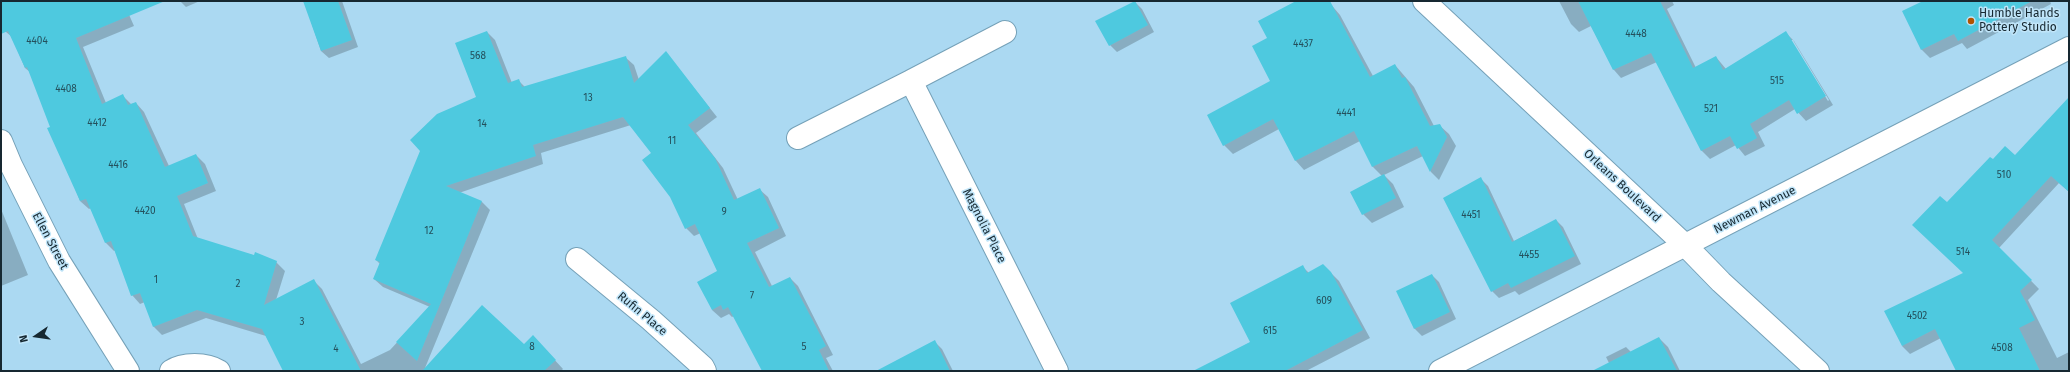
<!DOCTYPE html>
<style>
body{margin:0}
#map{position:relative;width:2070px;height:372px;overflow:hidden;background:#abd9f2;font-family:"Fira Sans",sans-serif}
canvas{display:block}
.frame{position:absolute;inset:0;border:2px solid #162831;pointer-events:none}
.north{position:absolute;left:16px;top:316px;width:40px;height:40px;-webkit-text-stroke:3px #c0e5f9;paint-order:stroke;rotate:257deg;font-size:11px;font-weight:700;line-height:16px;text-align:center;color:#162831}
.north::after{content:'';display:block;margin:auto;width:14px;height:18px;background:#162831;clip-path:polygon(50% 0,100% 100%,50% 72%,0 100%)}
</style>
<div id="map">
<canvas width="2070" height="372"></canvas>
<div class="frame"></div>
<div class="north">N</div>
</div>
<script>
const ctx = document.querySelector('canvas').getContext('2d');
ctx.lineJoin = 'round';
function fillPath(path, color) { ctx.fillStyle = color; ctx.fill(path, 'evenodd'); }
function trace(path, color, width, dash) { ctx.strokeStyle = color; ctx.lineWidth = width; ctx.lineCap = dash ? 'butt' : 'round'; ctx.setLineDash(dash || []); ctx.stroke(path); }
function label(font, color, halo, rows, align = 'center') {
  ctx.font = font + ' "Fira Sans",sans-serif'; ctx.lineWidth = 3; ctx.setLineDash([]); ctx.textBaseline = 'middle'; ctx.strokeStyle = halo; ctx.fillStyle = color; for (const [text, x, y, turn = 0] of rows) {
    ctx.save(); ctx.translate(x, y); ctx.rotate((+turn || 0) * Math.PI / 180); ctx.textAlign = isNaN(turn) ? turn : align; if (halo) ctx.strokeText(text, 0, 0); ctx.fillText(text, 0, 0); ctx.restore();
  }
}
fillPath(new Path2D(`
 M1,1H123L134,26L83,47L106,103L123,96L131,104L136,103L144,112L169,166L196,155L205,164L216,191L184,204L198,239L276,262L285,271L276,300L314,281L322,289L361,364L390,350L430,307L383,287L374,279L380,264L376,260L477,98L487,32L495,40L512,83L518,80L525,87L625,57L634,65L639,80L666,53L717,117L696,133L723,168L738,200L759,189L768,197L786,236L755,252L772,286L790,278L798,286L833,355L826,358L833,371H763L734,316L732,317L729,314L721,318L712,310L719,272L701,233L694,236L686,228L652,153L631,125L541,153L543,164L459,193L482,202L490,210L425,368L524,345H541L563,369L561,371H284L266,336L206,318L162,335L154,327L145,302L140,304L132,295L116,250L114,251L106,243L91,208L89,209L80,201L30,72L25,68L12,37L6,32L1,18Z
 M180,1H200L186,7Z
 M304,1H342L358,47L329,58L321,51Z
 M1298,1H1328L1340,15L1373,76L1395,65L1414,87L1434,126L1439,125L1449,134L1456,146L1439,180L1431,172L1423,156L1384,175L1393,184L1404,207L1372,223L1363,214L1382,176L1373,167L1360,141L1304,170L1296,161L1279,129L1233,154L1224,145L1272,82L1269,39Z
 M1559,1H1672L1674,5L1667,9L1696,68L1716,57L1726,69L1786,33L1794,41L1833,105L1806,121L1795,109L1758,132L1765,146L1745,156L1736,145L1710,159L1702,151L1657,62L1621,78L1614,70L1591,26L1579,32L1571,24ZM1790,40H1793L1829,100L1828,101Z
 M1926,1H2050L2051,4L1967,49L1962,43L1930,58L1922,50L1903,11Z
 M1135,2L1142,9L1154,32L1117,52L1110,45Z
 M2069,118V192L2059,183L1999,248L2039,289L2028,300L2057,358L2069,352V371H1957L1941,338L1910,354L1902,346L1964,274L1947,203L1993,161L2015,157Z
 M1481,179L1488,186L1514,241L1556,220L1563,227L1581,264L1519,295L1515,291L1499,298L1492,291Z
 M1,209L28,275L1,286Z
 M1323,265L1339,281L1370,338L1306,371H1195L1251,342L1302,266L1309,273Z
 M1432,275L1439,282L1456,319L1422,336L1415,329L1398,291Z
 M1659,338L1668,347L1680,371H1598L1610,365L1606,357L1626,347L1631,352Z
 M935,342L942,349L953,371H913Z`), '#0003');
fillPath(new Path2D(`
 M1,1H165L76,38L102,104L123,94L128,105L136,102L165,167L196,154L208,183L177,196L193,236L254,255L255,252L277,261L264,305L314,279L361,371H283L262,329L197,310L153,327L140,293L131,296L111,241L105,243L86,199L80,201L47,128L50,127L27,67L25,68L8,31L1,34Z
 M303,1H338L352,40L321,51Z
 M1135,1L1148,25L1109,46L1095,21Z
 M1296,1H1330L1370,77L1395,64L1402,78L1405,77L1430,126L1440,124L1447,137L1430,172L1417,146L1372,167L1354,131L1295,161L1273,119L1223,146L1207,115L1270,81L1252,46L1267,38L1258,21Z
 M1578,1H1660L1693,68L1716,56L1723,70L1786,31L1826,96L1797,114L1789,100L1750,124L1757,138L1737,149L1730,136L1701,151L1651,53L1613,70Z
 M1923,1H2032L1958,41L1954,34L1921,50L1902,11Z
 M487,31L508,83L519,79L522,87L626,56L634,83L666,51L710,108L688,125L715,158L734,200L760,188L779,228L747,243L769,287L790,277L826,346L819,350L829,371H762L728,307L723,310L721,305L712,310L697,282L717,271L695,224L685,229L670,197L642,160L651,153L623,117L533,145L536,156L446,186L482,201L417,361L396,342L431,304L373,279L380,262L375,260L420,151L410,140L437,114L476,97L455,43Z
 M2069,97V192L2051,176L1992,240L2032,280L2020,291L2035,320L2019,328L2040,371H1956L1935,329L1902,346L1884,311L1963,273L1912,225L1940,196L1947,202L1990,157L1993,159L2005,146L2015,155Z
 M1384,174L1396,198L1362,215L1350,192Z
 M1481,177L1512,242L1556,219L1575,256L1511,288L1508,283L1491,292L1443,198Z
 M1323,264L1331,272L1363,330L1285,371H1193L1250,342L1230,303L1303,265L1307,273Z
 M1432,274L1450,312L1414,329L1396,291Z
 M482,305L524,344L533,335L556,360L544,371H422Z
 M1659,337L1677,371H1592Z
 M935,340L950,371H876Z`), '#4ec9df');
const street = new Path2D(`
 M1424,1L1686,246L1721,282L1818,371
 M911,81L1005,32
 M798,138L911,81L1057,371
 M1,141L11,165L59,261L128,371
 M577,259L651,320L703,367L705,371
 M171,371C183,363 206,363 219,371
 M1440,371L2069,48`);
trace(street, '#75a1b8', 24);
trace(street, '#fff', 22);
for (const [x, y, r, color] of [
 [1971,21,4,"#b25400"]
]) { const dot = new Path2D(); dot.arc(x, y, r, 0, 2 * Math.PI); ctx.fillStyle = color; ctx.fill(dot); trace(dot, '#c0e5f9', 1.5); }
label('10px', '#24505c', null, [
 ["4448",1636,34],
 ["4404",37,41],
 ["4437",1303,44],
 ["568",478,56],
 ["515",1777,81],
 ["4408",66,89],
 ["13",588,98],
 ["521",1711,109],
 ["4441",1346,113],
 ["4412",97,123],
 ["14",482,124],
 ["11",672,141],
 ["4416",118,165],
 ["510",2004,175],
 ["4420",145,211],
 ["9",724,212],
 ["4451",1471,215],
 ["12",429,231],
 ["514",1963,252],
 ["4455",1529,255],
 ["1",156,280],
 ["2",238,284],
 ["7",752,296],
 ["609",1324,301],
 ["4502",1917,316],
 ["3",302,322],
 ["615",1270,331],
 ["8",532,347],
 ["5",804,347],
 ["4508",2002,348],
 ["4",336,349]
]);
label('12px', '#162831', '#c0e5f9', [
 ["Humble Hands",1979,14],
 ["Pottery Studio",1979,28]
], 'left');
label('12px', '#162831', '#c0e5f9', [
 ["Orleans Boulevard",1622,186,43],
 ["Newman Avenue",1755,210,-27],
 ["Magnolia Place",984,226,63],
 ["Ellen Street",50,241,62],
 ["Rufin Place",642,314,40]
]);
</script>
